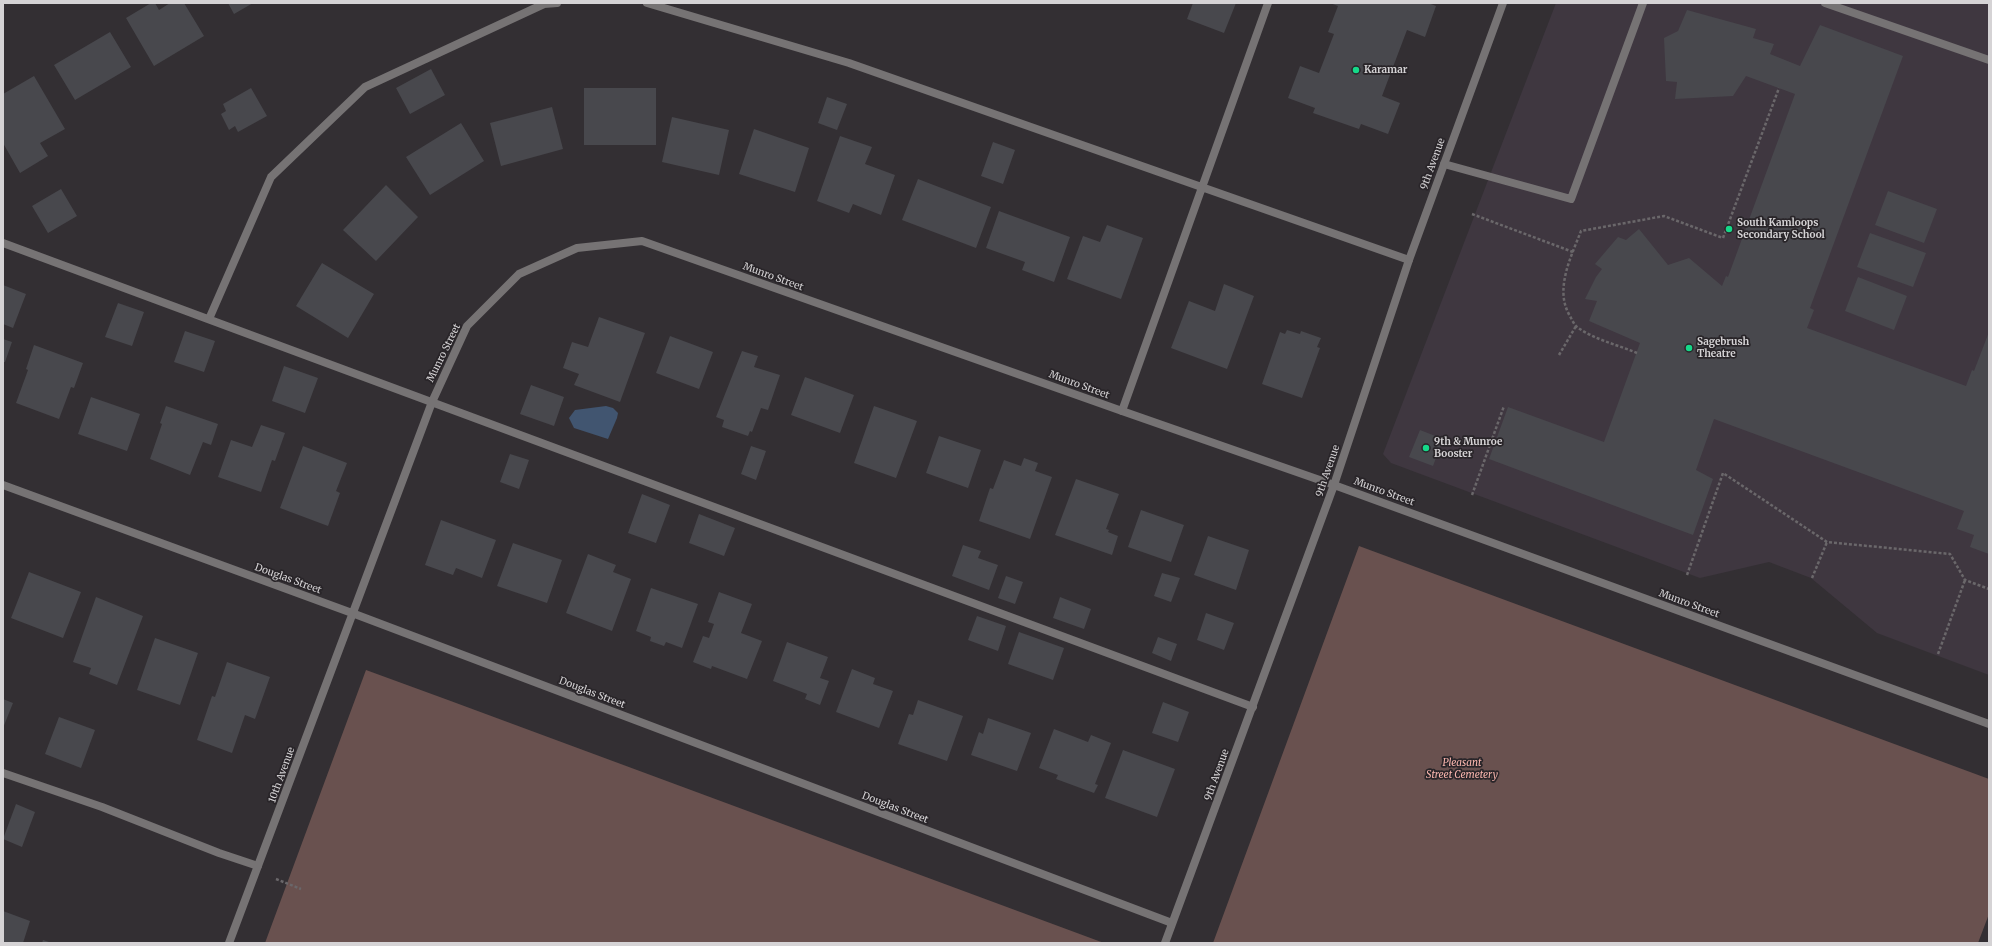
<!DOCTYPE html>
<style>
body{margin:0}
#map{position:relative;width:1992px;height:946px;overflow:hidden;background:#332f33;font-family:Merriweather,serif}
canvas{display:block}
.frame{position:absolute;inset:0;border:4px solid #d5d3d5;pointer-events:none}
</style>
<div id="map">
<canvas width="1992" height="946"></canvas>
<div class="frame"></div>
</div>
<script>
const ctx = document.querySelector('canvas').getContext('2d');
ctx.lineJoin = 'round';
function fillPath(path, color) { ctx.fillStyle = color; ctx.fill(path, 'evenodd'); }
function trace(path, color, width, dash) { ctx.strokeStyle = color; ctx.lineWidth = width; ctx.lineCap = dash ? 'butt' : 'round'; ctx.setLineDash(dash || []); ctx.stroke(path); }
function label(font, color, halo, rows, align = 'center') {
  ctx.font = font + ' Merriweather,serif'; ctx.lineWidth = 3.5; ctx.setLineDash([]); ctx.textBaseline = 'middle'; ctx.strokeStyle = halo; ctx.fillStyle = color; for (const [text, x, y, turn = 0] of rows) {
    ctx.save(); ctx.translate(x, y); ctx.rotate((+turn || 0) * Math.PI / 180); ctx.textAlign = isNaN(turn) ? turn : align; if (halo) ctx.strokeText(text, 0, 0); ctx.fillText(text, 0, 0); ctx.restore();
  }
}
fillPath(new Path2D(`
 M1556,3H1989V675L1877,633L1811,578L1769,562L1700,578L1391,463L1383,454Z`), '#3f3740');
fillPath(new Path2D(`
 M1359,546L1989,779V914L1978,943H1213Z
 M366,670L448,700L1104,943H265Z`), '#69514f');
fillPath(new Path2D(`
 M606,406L613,408L618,413L617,418L608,439L574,428L569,418L575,410Z`), '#415570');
fillPath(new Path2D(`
 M151,3H155L159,10L170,3H184L204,36L154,66L126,18Z
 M228,3H253L234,14Z
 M1193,3H1236L1224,33L1187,19Z
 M1330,3H1428L1436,6L1425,37L1407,30L1382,96L1400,103L1388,134L1361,124L1359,129L1313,113L1315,108L1288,98L1300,66L1319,73L1334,34L1328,32L1338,6Z
 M1687,10L1756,29L1753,38L1774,44L1770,54L1800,66L1820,25L1903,56L1810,308L1814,310L1807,328L1966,386L1972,370L1974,371L1989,332V554L1970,547L1974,535L1957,529L1964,511L1714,419L1696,470L1713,479L1693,535L1489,459L1508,407L1604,442L1640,343L1589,321L1597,301L1585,299L1596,277L1602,269L1595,264L1618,237L1626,240L1639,229L1668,265L1689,258L1722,286L1726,276L1728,277L1795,94L1746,76L1733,96L1675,99L1677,82L1666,81L1664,38L1678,31Z
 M110,32L131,67L75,100L54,65Z
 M431,69L445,95L410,114L396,88Z
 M34,76L65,129L40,143L48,156L20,173L3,143V94Z
 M251,88L267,116L238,132L235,126L229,130L221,114L226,111L223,104Z
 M584,88H656V145H584Z
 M827,97L847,104L837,130L818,123Z
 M552,107L563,149L501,166L490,123Z
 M672,117L729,130L719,175L662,162Z
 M461,123L484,161L430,195L406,157Z
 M754,129L809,148L795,192L739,174Z
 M840,136L872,147L865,164L895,175L881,215L853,204L849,213L817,201Z
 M993,142L1015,150L1003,184L981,176Z
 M918,179L991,207L976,248L902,220Z
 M386,185L418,217L376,261L343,230Z
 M61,189L77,216L48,233L32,206Z
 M1888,191L1937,209L1924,243L1875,225Z
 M999,211L1070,237L1054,282L1022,270L1025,262L986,248Z
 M1107,225L1143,238L1121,299L1067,279L1083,236L1100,242Z
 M1870,233L1926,253L1913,287L1857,267Z
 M322,263L374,294L348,338L296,306Z
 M1858,277L1907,296L1894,330L1845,311Z
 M1224,284L1254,296L1227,369L1171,348L1189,301L1215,311Z
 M3,285L26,294L13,328L3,324Z
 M118,303L144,312L132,346L105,337Z
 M599,317L645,333L620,402L574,385L579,374L563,368L572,342L588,347Z
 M1287,330L1300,334L1301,331L1321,338L1317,347L1320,348L1302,398L1262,384L1280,332L1285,334Z
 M185,331L215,341L204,372L174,362Z
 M670,336L713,352L699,389L656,373Z
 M3,339L12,342L5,362H3Z
 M34,345L83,363L74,388L71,387L59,419L16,403L28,370L26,369Z
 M742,351L758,356L754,367L780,375L768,410L761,408L752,432L750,431L748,436L722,427L724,420L716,417Z
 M284,366L318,378L305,413L272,401Z
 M805,377L854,395L840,433L791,415Z
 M531,385L564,397L554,426L520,414Z
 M91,397L140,414L127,451L78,434Z
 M166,406L218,424L211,445L203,442L190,475L150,459L162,424L160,423Z
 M874,406L917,421L896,478L854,463Z
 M261,425L285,433L275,461L272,460L261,492L218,477L231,440L252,447Z
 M1420,430L1443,439L1433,466L1409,457Z
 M939,436L981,450L968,488L926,473Z
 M303,446L347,463L336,491L340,493L328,526L280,508Z
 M751,446L766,451L756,480L741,474Z
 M510,454L529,460L519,489L500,482Z
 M1024,458L1038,463L1035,471L1052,477L1030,539L979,521L990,488L993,489L1004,460L1021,466Z
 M1076,479L1119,494L1106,529L1109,530L1108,532L1118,536L1112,555L1055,535Z
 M642,494L670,505L656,543L628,533Z
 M1141,510L1184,525L1171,562L1128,547Z
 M699,514L735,528L724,556L689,543Z
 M441,520L496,540L482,578L456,568L453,575L425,565Z
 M1208,536L1249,550L1236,590L1194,575Z
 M513,543L562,560L547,603L497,586Z
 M963,545L981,551L978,558L998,565L989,590L952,576Z
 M588,554L616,565L613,572L631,579L612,631L566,613Z
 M29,572L81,592L63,638L11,618Z
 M1162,573L1180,578L1171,602L1154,596Z
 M1006,576L1023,582L1015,604L998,598Z
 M651,588L698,604L682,648L666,642L664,646L650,641L651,637L636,631Z
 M719,592L752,604L741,633L762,641L747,679L712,666L711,669L693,662L703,636L709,638L714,624L708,622Z
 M96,597L143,616L117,685L89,674L91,668L73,662Z
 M1060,597L1091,609L1084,629L1053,618Z
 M1206,613L1234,623L1224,650L1197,640Z
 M977,616L1006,626L998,651L968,640Z
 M1019,632L1064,648L1053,680L1008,664Z
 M1158,637L1177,644L1171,661L1152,653Z
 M155,638L198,653L180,705L137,690Z
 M787,642L828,657L820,678L829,681L820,705L805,699L807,694L773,681Z
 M227,662L270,677L255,719L245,715L232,753L197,740L212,696L215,697Z
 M852,669L875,678L873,684L893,691L879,728L836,712Z
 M3,699L13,703L3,728Z
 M918,700L963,716L947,761L898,744L909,714L913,715Z
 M1163,702L1189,712L1178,742L1152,733Z
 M59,717L95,730L81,768L45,754Z
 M988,718L1031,733L1017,771L971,755L979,732L983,734Z
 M1054,729L1088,742L1091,735L1111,743L1095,784L1098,785L1094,793L1056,779L1058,775L1039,768Z
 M1123,750L1175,769L1157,817L1105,798Z
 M16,804L35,812L22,847L3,839Z
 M3,911L30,921L23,943H3Z
 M43,940L52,943H42Z`), '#48484d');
trace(new Path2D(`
 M1472,214L1573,252
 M1637,353C1618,345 1593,339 1577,327C1574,324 1572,320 1570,316C1554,290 1571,257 1581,231L1664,216L1723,238L1779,88
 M1559,355L1576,326
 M1472,495L1504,406
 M1687,575L1723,473L1827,542L1950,554L1965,580L1989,589
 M1812,578L1827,542
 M1938,654L1965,580
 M276,879L301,889`), '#6a676a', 2.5, [3, 2]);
trace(new Path2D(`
 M647,3L849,63L1409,260
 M1825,3L1989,60
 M1444,164L1571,199L1643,3
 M3,243L1253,707
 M209,319L271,177L365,87L544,4L557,3
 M1122,411L1268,3
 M3,773L102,807L219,853L258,866`), '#767374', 8);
trace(new Path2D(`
 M3,485L352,613L1172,923
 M229,943L432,402L467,326L519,274L577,248L642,241L1122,411L1334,485L1989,724
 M1165,943L1334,485L1409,260L1503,3`), '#767374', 8);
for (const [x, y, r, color] of [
 [1356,70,4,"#15d989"],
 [1729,229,4,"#15d989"],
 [1689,348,4,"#15d989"],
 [1426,448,4,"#15d989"]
]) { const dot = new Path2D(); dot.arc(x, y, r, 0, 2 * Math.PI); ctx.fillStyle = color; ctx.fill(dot); trace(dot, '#292529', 1.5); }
label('bold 10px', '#d5d3d5', '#292529', [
 ["Karamar",1364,70],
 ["South Kamloops",1737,223],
 ["Secondary School",1737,235],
 ["Sagebrush",1697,342],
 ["Theatre",1697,354],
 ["9th & Munroe",1434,442],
 ["Booster",1434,454]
], 'left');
label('10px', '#d5d3d5', '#292529', [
 ["9th Avenue",1433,164,-70],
 ["Munro Street",773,277,20],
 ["Munro Street",444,353,-64],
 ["Munro Street",1079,385,20],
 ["9th Avenue",1328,471,-71],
 ["Munro Street",1384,492,20],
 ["Douglas Street",288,579,20],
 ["Munro Street",1689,604,20],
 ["Douglas Street",592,693,21],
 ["10th Avenue",282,775,-70],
 ["9th Avenue",1217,775,-70],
 ["Douglas Street",895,808,21]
]);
label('italic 10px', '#fab6ae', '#292529', [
 ["Pleasant",1462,763],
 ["Street Cemetery",1462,775]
]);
</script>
